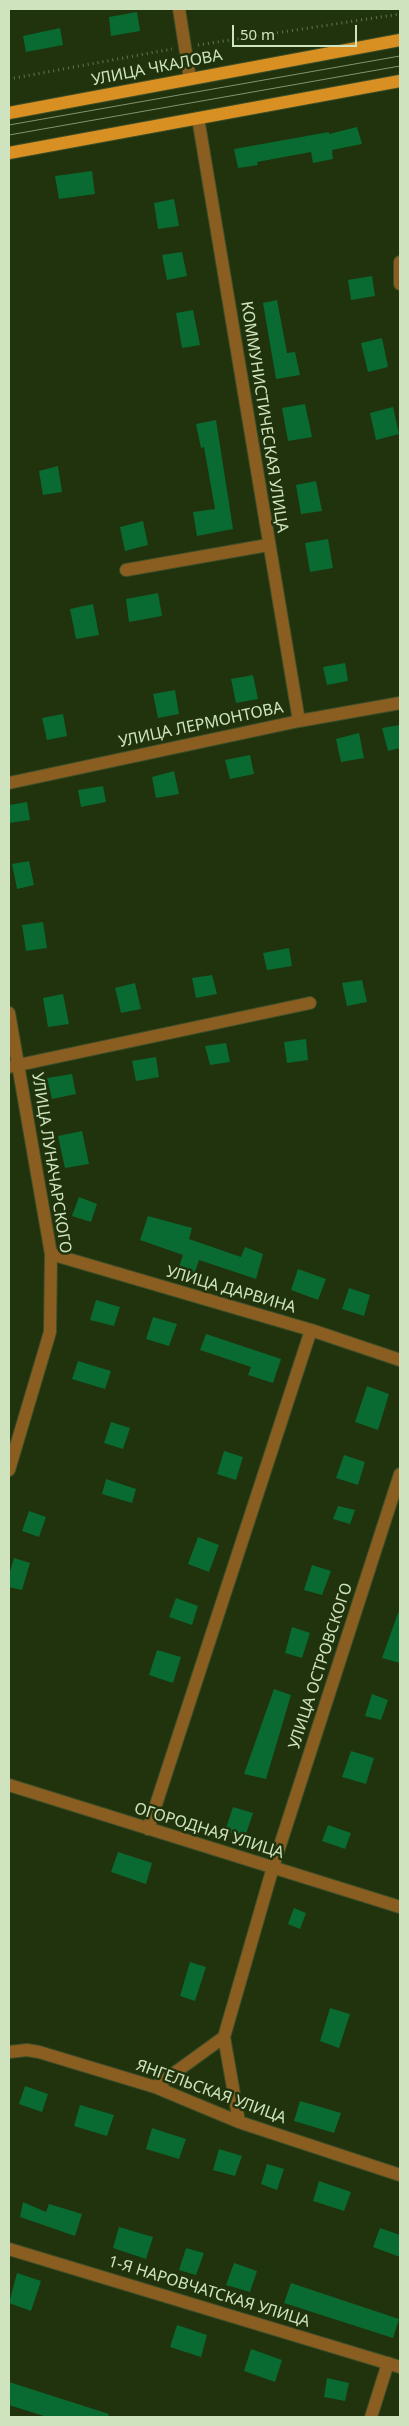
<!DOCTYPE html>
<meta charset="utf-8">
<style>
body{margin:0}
#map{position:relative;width:409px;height:2426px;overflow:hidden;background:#21330d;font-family:"Noto Sans",sans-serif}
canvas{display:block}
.frame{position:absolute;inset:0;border:10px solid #cfe3be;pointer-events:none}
.scale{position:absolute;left:232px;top:25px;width:125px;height:22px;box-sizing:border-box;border:2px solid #cfe3be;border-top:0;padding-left:6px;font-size:15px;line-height:18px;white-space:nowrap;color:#cfe3be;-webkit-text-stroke:4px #21330d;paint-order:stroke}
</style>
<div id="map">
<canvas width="409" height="2426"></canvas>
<div class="frame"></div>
<div class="scale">50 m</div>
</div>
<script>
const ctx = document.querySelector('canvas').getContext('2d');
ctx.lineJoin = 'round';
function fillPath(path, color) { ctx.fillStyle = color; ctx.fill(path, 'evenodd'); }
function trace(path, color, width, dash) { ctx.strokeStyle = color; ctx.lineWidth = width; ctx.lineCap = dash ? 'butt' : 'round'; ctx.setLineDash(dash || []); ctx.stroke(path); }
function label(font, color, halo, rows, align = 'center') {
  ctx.font = font + ' "Noto Sans",sans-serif'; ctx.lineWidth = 5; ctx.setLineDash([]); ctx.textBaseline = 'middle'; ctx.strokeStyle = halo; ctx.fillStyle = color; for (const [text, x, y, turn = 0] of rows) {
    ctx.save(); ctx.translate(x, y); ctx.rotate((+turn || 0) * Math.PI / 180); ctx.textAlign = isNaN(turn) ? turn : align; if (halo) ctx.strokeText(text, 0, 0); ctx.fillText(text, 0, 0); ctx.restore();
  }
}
fillPath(new Path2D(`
 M137,12L140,31L111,36L109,17Z
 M60,28L63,45L26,52L23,36Z
 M357,127L362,144L332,150L333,159L313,163L311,152L257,162L258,165L238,168L234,149L329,132V134Z
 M92,171L95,194L59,199L55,176Z
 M174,199L179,226L158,229L154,203Z
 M182,252L187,276L167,280L162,255Z
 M372,276L375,296L351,300L348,280Z
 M277,300L287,353L295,352L300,375L276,379L263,303Z
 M193,310L200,345L182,348L176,313Z
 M382,338L388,367L368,372L361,343Z
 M305,404L312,437L288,441L282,408Z
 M393,407L399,434L376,440L370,413Z
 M216,420L233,529L197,536L193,512L215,509L204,447L201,448L196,424Z
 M58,466L62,492L43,495L39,471Z
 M316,481L322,511L301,514L296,485Z
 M143,521L148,545L125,551L120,527Z
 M328,539L333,568L310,572L305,543Z
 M158,593L162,616L129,622L126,599Z
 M93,604L99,635L76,639L70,609Z
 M345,663L348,681L327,685L323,667Z
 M253,675L258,699L236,703L231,679Z
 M175,690L179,714L158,718L153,694Z
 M63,714L67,736L47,740L42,718Z
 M400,725V748L388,751L382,728Z
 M359,733L364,758L341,762L336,739Z
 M250,755L254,774L230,779L225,760Z
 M174,771L179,794L156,798L152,777Z
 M103,786L106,802L81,807L78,790Z
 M27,802L30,820L9,823V805Z
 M29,861L34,885L17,889L12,864Z
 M43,922L47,948L26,951L22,925Z
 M289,948L292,966L267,970L263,953Z
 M212,975L217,994L196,998L192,978Z
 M362,980L367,1002L347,1006L342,983Z
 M135,983L141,1009L121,1013L115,988Z
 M63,994L69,1024L48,1027L43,998Z
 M306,1039L308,1060L287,1063L284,1042Z
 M226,1043L230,1062L210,1065L205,1046Z
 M156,1057L159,1077L136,1081L132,1061Z
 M72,1074L76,1094L52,1099L47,1078Z
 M82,1131L89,1164L65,1168L58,1136Z
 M79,1197L97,1204L91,1222L72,1216Z
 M148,1216L192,1228L189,1239L241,1257L245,1247L263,1254L256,1279L199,1260L194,1275L178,1270L183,1255L140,1240Z
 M298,1269L326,1279L318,1300L291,1290Z
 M349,1288L370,1295L364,1316L342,1309Z
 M96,1300L120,1307L114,1326L90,1320Z
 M153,1317L177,1324L169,1346L146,1339Z
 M206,1334L281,1359L273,1383L248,1375L251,1367L200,1350Z
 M78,1361L111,1371L105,1389L72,1379Z
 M367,1386L389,1394L378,1430L355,1422Z
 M111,1422L130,1428L123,1449L104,1443Z
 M224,1451L243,1457L236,1480L217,1474Z
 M344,1455L365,1462L358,1485L336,1478Z
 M106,1479L136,1489L132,1503L102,1494Z
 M338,1506L355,1510L350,1524L333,1519Z
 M29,1511L46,1517L39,1537L22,1531Z
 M198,1537L219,1545L209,1572L188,1564Z
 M14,1558L30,1563L22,1590L9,1587V1575Z
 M312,1565L331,1571L322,1595L304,1590Z
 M176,1598L198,1606L192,1625L169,1617Z
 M398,1613H400V1663L382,1658Z
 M292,1627L310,1633L302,1658L285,1653Z
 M157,1650L181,1657L173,1683L149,1675Z
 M274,1689L291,1695L266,1779L244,1774Z
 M372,1694L388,1700L381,1720L365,1716Z
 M351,1751L374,1758L366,1784L342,1777Z
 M233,1807L253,1813L245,1837L225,1831Z
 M328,1825L351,1833L345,1849L322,1841Z
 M118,1852L152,1863L146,1884L111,1872Z
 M294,1908L306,1913L300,1929L288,1924Z
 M190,1962L206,1967L195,2001L180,1996Z
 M330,2008L350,2014L339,2048L320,2041Z
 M25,2086L48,2094L42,2112L19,2104Z
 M300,2101L341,2113L334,2133L294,2121Z
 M80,2105L114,2115L107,2136L74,2126Z
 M152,2128L186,2139L179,2159L146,2149Z
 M219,2149L242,2156L235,2176L213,2170Z
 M267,2164L284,2169L277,2190L261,2184Z
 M319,2181L351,2192L344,2211L313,2201Z
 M23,2202L46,2212L49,2204L82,2214L75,2236L20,2217Z
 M119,2227L153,2237L146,2259L113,2248Z
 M380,2228L400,2235V2257L373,2247Z
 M186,2248L204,2253L196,2275L179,2270Z
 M234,2263L257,2271L250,2292L226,2285Z
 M17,2273L41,2281L31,2311L9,2303Z
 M291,2283L399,2319L393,2338L284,2303Z
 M177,2325L207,2335L201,2357L170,2347Z
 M251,2349L282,2360L275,2382L244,2371Z
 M327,2378L349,2383L345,2401L324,2397Z
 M9,2382L109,2414L108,2417H47L9,2405Z`), '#096a32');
const minor = new Path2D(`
 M179,9L190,79
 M198,118L299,721
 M400,262V284
 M126,570L268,545
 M9,783L299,721L400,703
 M9,1013L51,1254L50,1332L9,1470
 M9,1067L310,1003
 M51,1254L311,1330L400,1360
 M9,1785L400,1907
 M148,1829L311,1330
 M9,2052L27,2050L39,2052L155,2087L239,2122L400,2175
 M155,2087L224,2037
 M239,2122L224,2037L273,1867L400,1474
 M9,2249L400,2367
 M371,2417L388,2363`);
const primary = new Path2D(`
 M9,113L400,40
 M9,153L400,81`);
trace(minor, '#3d4f29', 14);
trace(primary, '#3d4f29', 14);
trace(new Path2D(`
 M198,45L400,14
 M9,79L172,49`), '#61744e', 3, [1, 4]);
trace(minor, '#8a5d20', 12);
trace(primary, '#d99022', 12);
trace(new Path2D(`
 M9,125L400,56
 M9,135L400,66`), '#81946f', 1);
label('16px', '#cfe3be', '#21330d', [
 ["УЛИЦА ЧКАЛОВА",157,68,-11],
 ["КОММУНИСТИЧЕСКАЯ УЛИЦА",264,417,81],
 ["УЛИЦА ЛЕРМОНТОВА",201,725,-12],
 ["УЛИЦА ЛУНАЧАРСКОГО",51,1163,81],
 ["УЛИЦА ДАРВИНА",231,1290,16],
 ["УЛИЦА ОСТРОВСКОГО",321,1666,-72],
 ["ОГОРОДНАЯ УЛИЦА",209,1831,17],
 ["ЯНГЕЛЬСКАЯ УЛИЦА",211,2092,20],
 ["1-Я НАРОВЧАТСКАЯ УЛИЦА",209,2292,17]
]);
</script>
